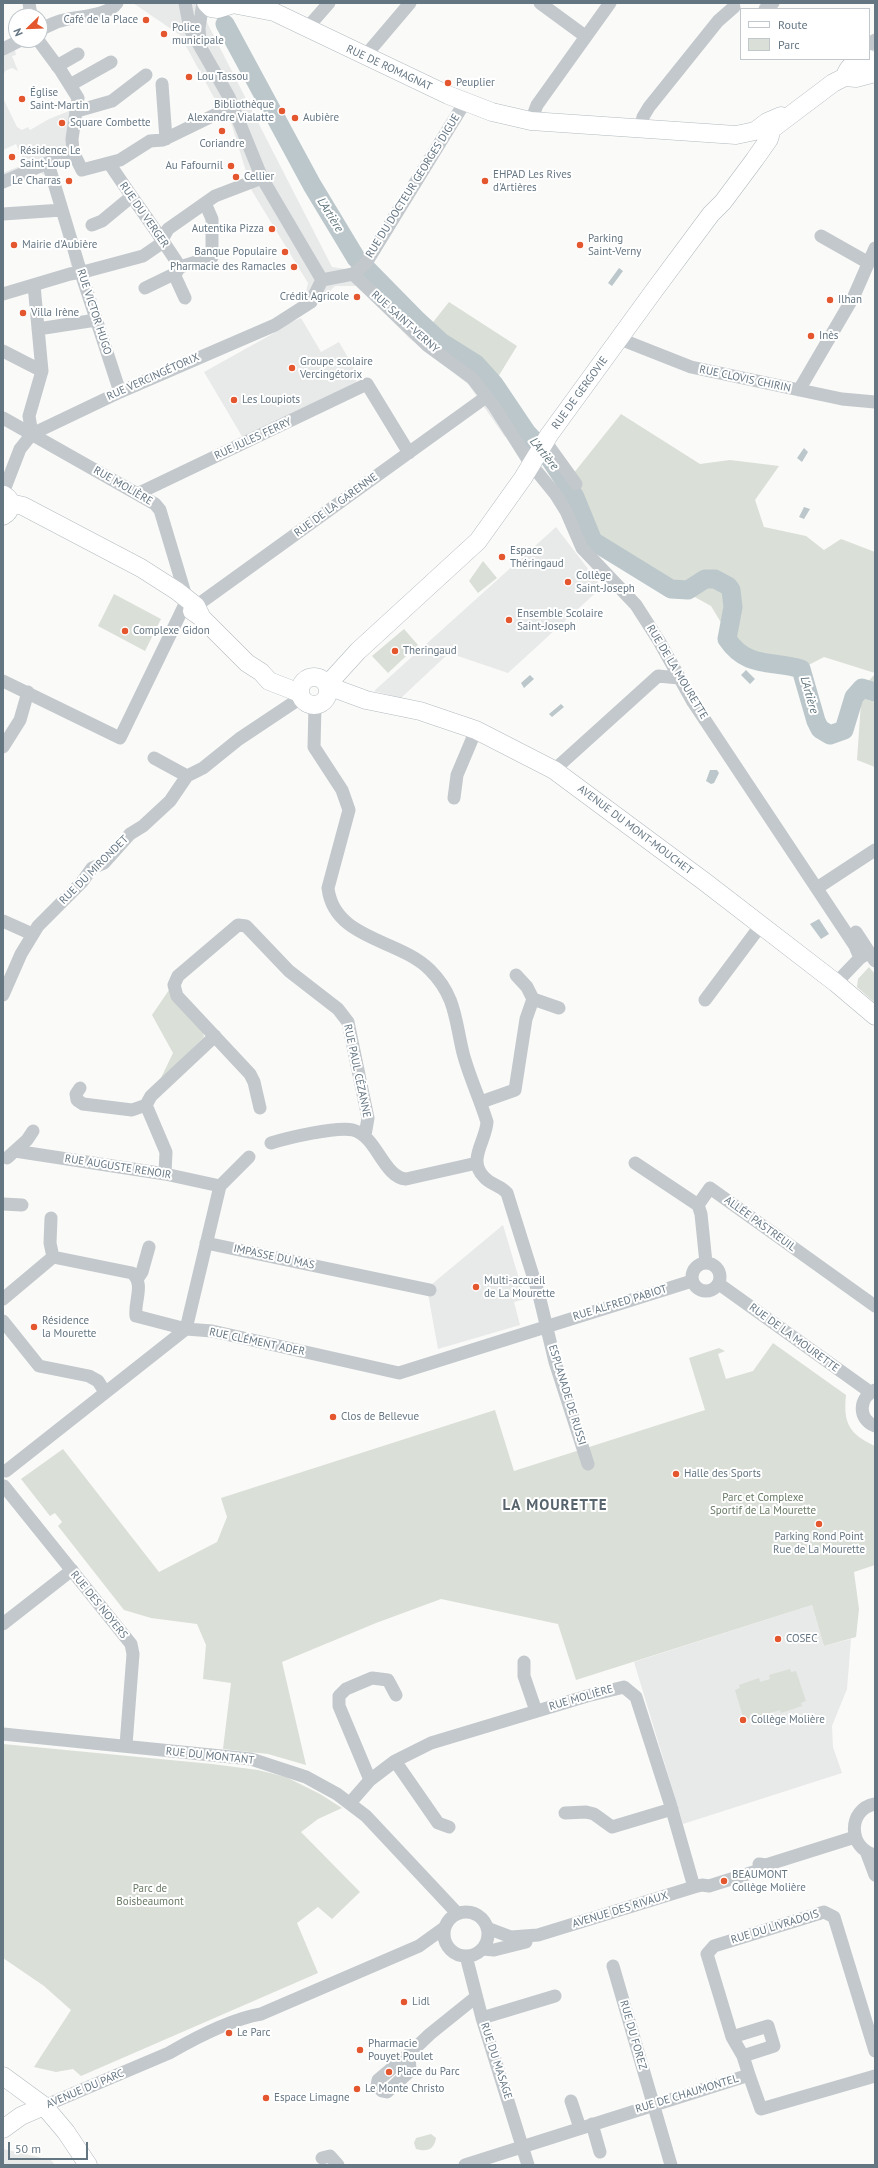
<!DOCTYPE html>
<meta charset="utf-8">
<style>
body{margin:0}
#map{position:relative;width:878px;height:2168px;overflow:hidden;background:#fafaf8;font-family:"PT Sans",sans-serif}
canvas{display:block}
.frame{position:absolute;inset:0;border:4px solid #657683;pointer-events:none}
.legend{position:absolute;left:740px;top:8px;width:130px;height:52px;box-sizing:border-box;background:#fff;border:1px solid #c1c8cd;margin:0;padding:5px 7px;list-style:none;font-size:12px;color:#657683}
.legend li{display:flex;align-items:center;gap:8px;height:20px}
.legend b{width:20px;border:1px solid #c1c8cd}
.north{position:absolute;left:8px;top:8px;width:40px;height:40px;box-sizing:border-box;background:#fff;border:1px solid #c1c8cd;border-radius:50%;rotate:247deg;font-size:11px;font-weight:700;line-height:16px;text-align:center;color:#657683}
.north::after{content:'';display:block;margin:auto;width:14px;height:18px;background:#e4572e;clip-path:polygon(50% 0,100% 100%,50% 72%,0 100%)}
.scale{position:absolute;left:8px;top:2142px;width:80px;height:18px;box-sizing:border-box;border:2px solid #657683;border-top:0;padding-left:5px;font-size:12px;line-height:14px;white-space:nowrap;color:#657683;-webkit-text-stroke:3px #fff;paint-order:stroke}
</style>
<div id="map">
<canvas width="878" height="2168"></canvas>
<div class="frame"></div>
<ul class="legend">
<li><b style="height:5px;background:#fff"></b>Route</li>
<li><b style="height:11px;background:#dadfd7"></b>Parc</li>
</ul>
<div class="north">N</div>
<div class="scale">50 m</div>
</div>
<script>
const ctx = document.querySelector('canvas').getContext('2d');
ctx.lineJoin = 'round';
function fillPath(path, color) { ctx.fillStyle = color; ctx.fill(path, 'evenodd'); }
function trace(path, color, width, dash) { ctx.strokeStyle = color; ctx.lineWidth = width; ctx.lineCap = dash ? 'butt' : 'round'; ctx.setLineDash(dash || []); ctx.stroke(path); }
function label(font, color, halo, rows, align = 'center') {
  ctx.font = font + ' "PT Sans",sans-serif'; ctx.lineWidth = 4; ctx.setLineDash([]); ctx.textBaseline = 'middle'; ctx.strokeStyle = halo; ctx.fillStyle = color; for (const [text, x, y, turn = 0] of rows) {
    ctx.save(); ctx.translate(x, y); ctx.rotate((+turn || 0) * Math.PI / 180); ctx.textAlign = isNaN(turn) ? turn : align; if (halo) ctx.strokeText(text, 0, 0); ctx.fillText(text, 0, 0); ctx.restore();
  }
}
fillPath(new Path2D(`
 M133,3H197L332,267L365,272L450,353L479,377L515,433L505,437L468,384L409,338L358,286H335L315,306L291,322L301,318L321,352L339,342L358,375L356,382L243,438L204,372L274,333L277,318L304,300L308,283L252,191L229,116H222L219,107L180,35Z
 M16,40H32L15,50L16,55L12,56L18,71L12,68L5,71L3,76V43Z
 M3,98L17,127L22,130L28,127L30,130L49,119L74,109L66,164L55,170L75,267L71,266L64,230L47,174L44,175L35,169L3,182V173L25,164L16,144L3,150Z
 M556,527L602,587L508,673L449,653L401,698L374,691Z
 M503,1225L525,1299L514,1302L520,1325L438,1349L428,1294L432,1284Z
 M812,1605L824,1646L851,1639L847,1689L832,1726L833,1747L842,1773L683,1824L634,1662Z
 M3,2149L51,2160L55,2165H3Z`), '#e8e9e9');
fillPath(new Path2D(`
 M368,260L430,326L449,302L517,346L498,377L508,398L535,432L537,439L526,428L511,406L492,374L474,359L425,324L366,263Z
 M621,414L700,464L730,460L779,466L755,500L764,527L806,536L824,550L841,539L875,552V673L824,657L801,669L740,654L711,606L593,541L565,484Z
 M483,561L497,578L478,593L469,581Z
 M114,594L161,619L145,651L98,626Z
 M404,629L418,645L388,673L372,656Z
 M875,674V767L857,760L862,688Z
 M869,967L875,974V1003L857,987L858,979Z
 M169,990L203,1032L204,1037L160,1080L173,1053L152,1015Z
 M773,1343L846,1395C843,1423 849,1434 875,1446V1565L854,1572L859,1609L856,1637L824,1646L812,1605L576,1680L558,1624L441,1599L376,1623L282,1662L306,1765L268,1754L223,1749L231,1683L203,1679L206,1645L197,1624L151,1618L124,1610L58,1526L62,1522L55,1513L50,1516L21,1479L63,1449L159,1572L217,1542L227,1517L221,1498L495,1410L514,1471L705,1410L689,1358L719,1348L725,1351L718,1354L726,1379L753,1371Z
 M790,1669L791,1672L796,1671L806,1701L801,1703L802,1706L781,1713L780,1710L770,1713L771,1716L750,1722L749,1719L744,1720L735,1690L740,1688L739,1685L759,1678L760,1682L770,1679L769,1675Z
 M3,1744L212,1764L258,1770L286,1777L320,1794L342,1808L318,1819L301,1832L360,1892L332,1919L318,1907L297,1923L318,1973L81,2076L73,2069L56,2072L34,2067L71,2010L44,1986L3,1958Z
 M431,2134L436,2138C434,2150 427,2152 416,2149L414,2143L416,2138Z`), '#dadfd7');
fillPath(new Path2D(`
 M619,268L623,271L612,286L608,283Z
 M804,448L808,452L802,462L797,458Z
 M804,507L810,509L804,519L799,517Z
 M746,670L755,679L750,684L741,675Z
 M530,675L534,679L524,688L521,683Z
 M561,704L564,707L552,717L549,714Z
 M710,770H717L719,773L714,783L711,784L706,781Z
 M819,919L829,934L821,939L810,924Z`), '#bbc7cb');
trace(new Path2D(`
 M225,24L312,185L356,258L416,319L441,342L476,364L494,384L527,433L548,456L558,471L575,497L593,541L671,589L688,590L705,579H715L728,586L731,590L733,607L727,639C747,669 772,660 801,669L816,721L820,729L830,735L844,730L854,697L862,688L875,692`), '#bbc7cb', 19);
const secondary = new Path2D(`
 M206,3L211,8L218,9L231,5
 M227,3L274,12L448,95L492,112L531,121L736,135L755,131L767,122L781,116
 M845,77C848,64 857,62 869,59
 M10,503L23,506L141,568L177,591L196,606L202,618
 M3,516C12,511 13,500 4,495
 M192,611L202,618L247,663L261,672L269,681L300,693
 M300 691a14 14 0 1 1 28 0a14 14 0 1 1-28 0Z
 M327,685L358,651L478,541L523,478L549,435L653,292L711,214L723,202L755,159L769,139L772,129L833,83L845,77L856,78L875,73
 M328,686L366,700L420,711L476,730L554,770L705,882L836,983L875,1016
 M3,2076L44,2106L66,2132L88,2165
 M3,2129L21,2116L44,2106`);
trace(secondary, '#b3babf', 19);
trace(new Path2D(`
 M29,3L31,16
 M185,3L190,29L229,97L262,178L322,280
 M540,3L585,36
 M765,9L773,3
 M307,28L329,3
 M40,29C47,27 53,23 60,21C75,16 107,17 117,3
 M38,40L61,71L78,98L72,139L73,152L82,170L120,160L150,141L163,140L233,106
 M200,44L199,28L203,3
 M869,45L875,40
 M3,49L21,40
 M365,56L410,3
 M57,66L78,54
 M162,84L166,139
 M70,85L111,62
 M77,111L112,101L146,75
 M531,121L537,105L610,3
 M640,129L643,117L649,107L718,21L734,7
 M48,163L81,273L120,392
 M109,163C132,198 157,231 180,267
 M3,182L73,152
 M3,214L62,210
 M92,225L102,221L131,197
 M821,236L867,262
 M180,267L212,257V219L205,203
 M174,274L185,298
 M353,274L428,346L472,378L494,406L530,463L556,495L566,511L582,548L636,605L659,641L693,702L855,946L860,958
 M322,280L353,274L366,263L465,102
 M145,288L176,273L180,267
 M3,294L70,274L87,271L143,256L159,245L168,229L215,196L262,178
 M38,329L96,320
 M620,339L691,367L842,399L875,402
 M3,351L42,371
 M799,390L854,296L875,248
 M3,418L155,504L160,510L187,600L120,738L3,681
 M32,434L29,416L42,371L34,285
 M545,441L576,484
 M3,493L20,449L32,434L120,392L275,325L311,302L322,280
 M139,493L367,384L409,453
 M188,606H196L486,397
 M315,705L314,747L342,790L349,810L328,888C334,940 400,939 430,970C456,996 455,1020 463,1053C469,1076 480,1099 487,1122C486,1141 467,1160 484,1177C491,1185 500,1185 507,1193L539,1295L555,1362L588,1464
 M3,747L20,720L28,692
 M154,758L187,776
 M554,770L658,676L679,678
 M454,798L457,775L476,730
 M817,888L875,850
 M3,921L32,934
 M856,932L875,961
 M516,975L527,987L533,999L559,1008
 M836,983L860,958L868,953
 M3,995L21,954L38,926L82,882L92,868L104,863L130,834L143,826L170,801L187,776L203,768L239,739L302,697
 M705,1000L761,925
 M80,1088L76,1094L77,1100L83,1104L132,1110L146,1105
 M481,1102L515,1090L526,1019L533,999
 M260,1108L254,1082L250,1074L177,996L174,985L178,976L238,925L246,926L289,971L338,1009L348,1022L368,1118L365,1135
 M271,1143C287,1138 337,1126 353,1130C377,1136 383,1177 406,1179L477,1163
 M15,1151L165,1174L220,1186
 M7,1158L27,1140L33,1131
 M635,1163L698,1205
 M165,1174L166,1152L146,1105L151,1096L215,1036
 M3,1204L22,1205
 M51,1218L50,1243L53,1257
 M206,1243L430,1290
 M692 1277a14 14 0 1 1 28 0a14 14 0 1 1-28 0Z
 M706,1263L701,1214L698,1205L710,1188L875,1306
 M138,1278L142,1272L149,1247
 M719,1284L870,1392
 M3,1299L53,1257L132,1273C145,1283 134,1302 136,1316L186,1329L212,1331L399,1373L692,1281
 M3,1321L39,1366L89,1376L98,1381L105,1392
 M186,1329L220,1186L249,1157
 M875,1390C859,1397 857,1419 875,1426
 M6,1471L186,1329
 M4,1486L131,1644L133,1654L126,1745
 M3,1624L72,1570
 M524,1662V1676L536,1711
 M3,1734L251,1759L306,1777L337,1794L366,1816L457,1913
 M395,1761L438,1823L449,1827
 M370,1780L339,1706V1696L346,1689L372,1678L388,1680L396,1695
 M350,1803L370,1780L395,1761L431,1743L587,1696L624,1687L636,1697L670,1803L694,1887
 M875,1804C847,1809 848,1849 875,1855
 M565,1813L586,1812L594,1814L612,1827L672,1809
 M866,1851L875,1875
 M759,1864L766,1865L855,1837
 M444 1934a22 22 0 1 1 44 0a22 22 0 1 1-44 0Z
 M487,1928L511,1937L538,1935L694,1887L702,1885L709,1886L760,1870L766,1865
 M482,1949L494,1950L526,1942
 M466,1956L482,2018L528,2165
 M613,1966L671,2165
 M482,2018L555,1996
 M732,2037L768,2026L774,2046L743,2056
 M409,2054L410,2071L387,2092L382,2091L377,2086L378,2080Z
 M409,2054L430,2034L476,1997
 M749,2075L743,2056L732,2037L707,1954L714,1946L824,1912L834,1917L875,2051
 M571,2101L580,2128
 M44,2106L169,2053C195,2038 232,2019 261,2014L419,1946L444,1928
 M592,2124L600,2152
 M322,2158L330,2156L338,2165
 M465,2165L749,2075L761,2109L875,2076`), '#c3c8cc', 13);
trace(secondary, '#fff', 18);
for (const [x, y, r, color] of [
 [146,20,4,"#e4572e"],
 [164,34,4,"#e4572e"],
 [189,77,4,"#e4572e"],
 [448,83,4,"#e4572e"],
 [22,99,4,"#e4572e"],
 [282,111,4,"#e4572e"],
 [295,118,4,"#e4572e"],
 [62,123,4,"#e4572e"],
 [222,131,4,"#e4572e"],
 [12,157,4,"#e4572e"],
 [231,166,4,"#e4572e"],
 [236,177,4,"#e4572e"],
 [69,181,4,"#e4572e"],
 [485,181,4,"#e4572e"],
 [272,229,4,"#e4572e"],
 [14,245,4,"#e4572e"],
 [580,245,4,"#e4572e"],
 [285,252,4,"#e4572e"],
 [294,267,4,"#e4572e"],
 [357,297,4,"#e4572e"],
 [830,300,4,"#e4572e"],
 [23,313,4,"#e4572e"],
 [811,336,4,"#e4572e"],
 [292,368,4,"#e4572e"],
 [234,400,4,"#e4572e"],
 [502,557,4,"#e4572e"],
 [568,582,4,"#e4572e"],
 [509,620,4,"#e4572e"],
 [125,631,4,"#e4572e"],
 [395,651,4,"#e4572e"],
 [476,1287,4,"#e4572e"],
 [34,1327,4,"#e4572e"],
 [333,1417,4,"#e4572e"],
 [676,1474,4,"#e4572e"],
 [819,1524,4,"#e4572e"],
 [778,1639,4,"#e4572e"],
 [743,1720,4,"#e4572e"],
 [724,1881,4,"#e4572e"],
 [404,2002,4,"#e4572e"],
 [229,2033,4,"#e4572e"],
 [360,2050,4,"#e4572e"],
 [389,2072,4,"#e4572e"],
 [357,2089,4,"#e4572e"],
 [266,2098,4,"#e4572e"]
]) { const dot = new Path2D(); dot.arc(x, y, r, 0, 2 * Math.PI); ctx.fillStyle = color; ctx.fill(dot); trace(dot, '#fff', 1.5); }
label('11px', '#657683', '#fff', [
 ["Café de la Place",138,20,"right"],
 ["Police",172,28],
 ["municipale",172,41],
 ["Lou Tassou",197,77],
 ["Peuplier",456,83],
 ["Église",30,93],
 ["Saint-Martin",30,106],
 ["Bibliothèque",274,105,"right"],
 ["Alexandre Vialatte",274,118,"right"],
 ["Aubière",303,118],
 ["Square Combette",70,123],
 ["Coriandre",222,144,"center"],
 ["Résidence Le",20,151],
 ["Saint-Loup",20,164],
 ["Au Fafournil",223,166,"right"],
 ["EHPAD Les Rives",493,175],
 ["d'Artières",493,188],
 ["Cellier",244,177],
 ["Le Charras",61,181,"right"],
 ["Autentika Pizza",264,229,"right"],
 ["Parking",588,239],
 ["Saint-Verny",588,252],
 ["Mairie d'Aubière",22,245],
 ["Banque Populaire",277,252,"right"],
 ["Pharmacie des Ramacles",286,267,"right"],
 ["Crédit Agricole",349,297,"right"],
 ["Ilhan",838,300],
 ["Villa Irène",31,313],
 ["Inès",819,336],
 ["Groupe scolaire",300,362],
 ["Vercingétorix",300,375],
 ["Les Loupiots",242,400],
 ["Espace",510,551],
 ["Théringaud",510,564],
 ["Collège",576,576],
 ["Saint-Joseph",576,589],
 ["Ensemble Scolaire",517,614],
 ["Saint-Joseph",517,627],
 ["Complexe Gidon",133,631],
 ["Theringaud",403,651],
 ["Multi-accueil",484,1281],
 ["de La Mourette",484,1294],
 ["Résidence",42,1321],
 ["la Mourette",42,1334],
 ["Clos de Bellevue",341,1417],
 ["Halle des Sports",684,1474],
 ["Parking Rond Point",819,1537,"center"],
 ["Rue de La Mourette",819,1550,"center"],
 ["COSEC",786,1639],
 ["Collège Molière",751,1720],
 ["BEAUMONT",732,1875],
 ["Collège Molière",732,1888],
 ["Lidl",412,2002],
 ["Le Parc",237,2033],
 ["Pharmacie",368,2044],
 ["Pouyet Poulet",368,2057],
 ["Place du Parc",397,2072],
 ["Le Monte Christo",365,2089],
 ["Espace Limagne",274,2098]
], 'left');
label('11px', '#657683', '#fff', [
 ["RUE DE ROMAGNAT",389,68,25],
 ["RUE DU DOCTEUR GEORGES DIGUE",413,186,-58],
 ["RUE DU VERGER",144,215,55],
 ["RUE VICTOR HUGO",94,312,72],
 ["RUE SAINT-VERNY",405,322,42],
 ["RUE VERCINGÉTORIX",153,377,-24],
 ["RUE CLOVIS CHIRIN",745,379,12],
 ["RUE DE GERGOVIE",580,393,-54],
 ["RUE JULES FERRY",253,439,-25],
 ["RUE MOLIÈRE",123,486,30],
 ["RUE DE LA GARENNE",336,505,-36],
 ["RUE DE LA MOURETTE",677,672,59],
 ["AVENUE DU MONT-MOUCHET",635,830,37],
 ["RUE DU MIRONDET",94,870,-45],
 ["RUE PAUL CÉZANNE",357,1071,78],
 ["RUE AUGUSTE RENOIR",118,1167,9],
 ["ALLÉE PASTREUIL",760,1224,36],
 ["IMPASSE DU MAS",274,1257,12],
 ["RUE ALFRED PABIOT",620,1303,-17],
 ["RUE DE LA MOURETTE",794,1338,36],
 ["RUE CLÉMENT ADER",257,1342,12],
 ["ESPLANADE DE RUSSI",567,1395,73],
 ["RUE DES NOYERS",99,1605,51],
 ["RUE MOLIÈRE",581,1698,-16],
 ["RUE DU MONTANT",210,1756,6],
 ["AVENUE DES RIVAUX",620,1910,-17],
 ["RUE DU LIVRADOIS",775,1927,-17],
 ["RUE DU FOREZ",633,2035,74],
 ["RUE DU MASAGE",496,2061,72],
 ["AVENUE DU PARC",85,2089,-23],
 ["RUE DE CHAUMONTEL",687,2094,-17]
]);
label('11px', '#687a64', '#fff', [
 ["Parc et Complexe",763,1498],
 ["Sportif de La Mourette",763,1511],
 ["Parc de",150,1889],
 ["Boisbeaumont",150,1902]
]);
label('italic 12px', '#60757c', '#fff', [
 ["L'Artière",330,215,58],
 ["L'Artière",544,454,51],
 ["L'Artière",809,695,74]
]);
ctx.letterSpacing = '1px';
label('bold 15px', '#57646e', '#fff', [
 ["LA MOURETTE",555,1506]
]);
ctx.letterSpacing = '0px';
</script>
